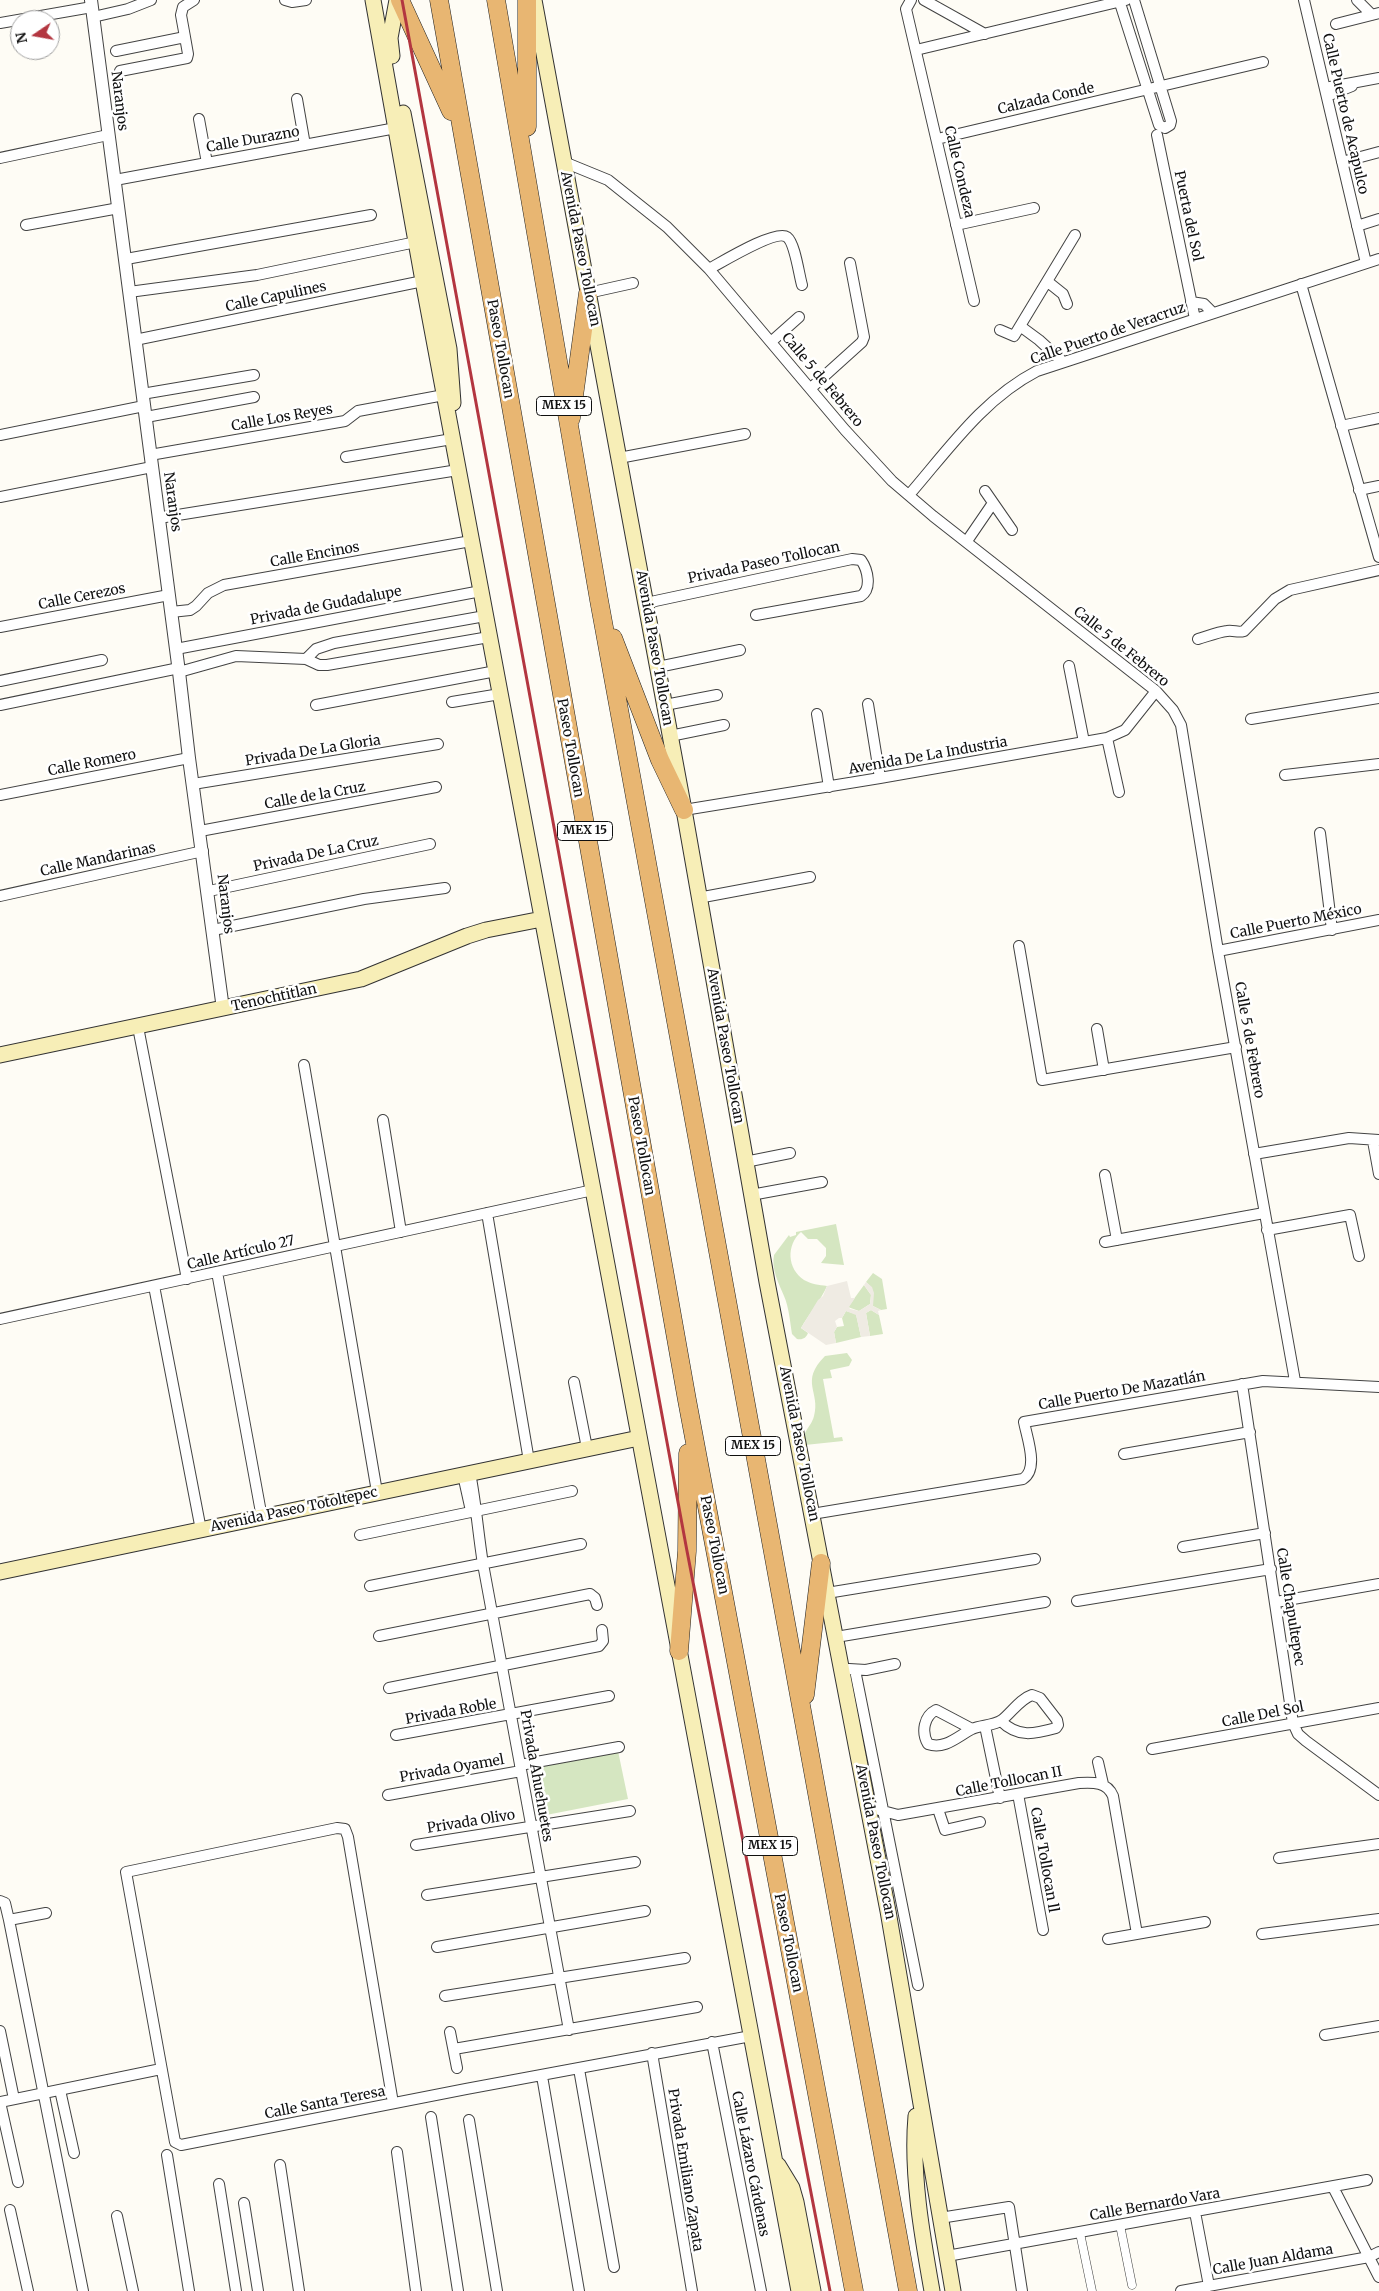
<!DOCTYPE html>
<meta charset="utf-8">
<style>
body{margin:0}
#map{position:relative;width:1379px;height:2291px;overflow:hidden;background:#fefcf5;font-family:Merriweather,serif}
canvas{display:block}
.north{position:absolute;left:10px;top:10px;width:50px;height:50px;box-sizing:border-box;background:#fff;border:1px solid #9f9f9f;border-radius:50%;rotate:258deg;font-size:14px;font-weight:700;line-height:20px;text-align:center;color:#101010}
.north::after{content:'';display:block;margin:auto;width:18px;height:22px;background:#b33640;clip-path:polygon(50% 0,100% 100%,50% 72%,0 100%)}
</style>
<div id="map">
<canvas width="1379" height="2291"></canvas>
<div class="north">N</div>
</div>
<script>
const ctx = document.querySelector('canvas').getContext('2d');
ctx.lineJoin = 'round';
function fillPath(path, color) { ctx.fillStyle = color; ctx.fill(path, 'evenodd'); }
function trace(path, color, width, dash) { ctx.strokeStyle = color; ctx.lineWidth = width; ctx.lineCap = dash ? 'butt' : 'round'; ctx.setLineDash(dash || []); ctx.stroke(path); }
function label(font, color, halo, rows, align = 'center') {
  ctx.font = font + ' Merriweather,serif'; ctx.lineWidth = 5; ctx.setLineDash([]); ctx.textBaseline = 'middle'; ctx.strokeStyle = halo; ctx.fillStyle = color; for (const [text, x, y, turn = 0] of rows) {
    ctx.save(); ctx.translate(x, y); ctx.rotate((+turn || 0) * Math.PI / 180); ctx.textAlign = isNaN(turn) ? turn : align; if (halo) ctx.strokeText(text, 0, 0); ctx.fillText(text, 0, 0); ctx.restore();
  }
}
fillPath(new Path2D(`
 M836,1224L844,1265L821,1263L826,1256V1248L817,1239H808L801,1232C786,1245 787,1269 804,1280C811,1284 819,1285 827,1286C821,1300 809,1314 801,1328L808,1333C806,1338 803,1340 797,1339L792,1334C790,1322 789,1307 784,1296C779,1284 771,1269 774,1255L789,1235L790,1237L796,1235V1232Z
 M873,1273L882,1279L887,1309L881,1310L873,1306L869,1285L866,1282Z
 M864,1285L871,1295L870,1304L859,1311L848,1307Z
 M871,1310L879,1315L883,1334L870,1336L866,1313Z
 M846,1311L856,1314L861,1337L836,1343L834,1332L837,1327L844,1326L842,1318Z
 M847,1353L852,1360L849,1366L830,1370L832,1378L823,1379L834,1438L842,1437L843,1441L805,1445C801,1431 811,1428 814,1416C821,1392 799,1382 825,1356Z
 M618,1751L628,1799L541,1816L532,1765Z`), '#d5e6c1');
fillPath(new Path2D(`
 M847,1281L851,1298H855L849,1307L850,1309L859,1311L870,1304L871,1295L864,1285L866,1282L872,1287L874,1293L873,1306L881,1310L878,1311L879,1315L871,1310L866,1313L870,1336L861,1337L856,1315L846,1311L842,1318H839L835,1321L837,1327L834,1332L836,1343L826,1345L801,1328L818,1300L823,1296L827,1286Z`), '#efebe3');
const pedestrian = new Path2D(`
 M1120,2225L1132,2285
 M1080,2233L1092,2291`);
const minor = new Path2D(`
 M285,0L292,2L306,0
 M911,0L906,9L974,301
 M924,0L985,34
 M1119,0L1159,125L1165,128L1170,125L1171,121L1134,0
 M1304,0L1366,263
 M1357,0L1372,15
 M93,17L128,9L151,0
 M0,23L92,7
 M1336,24L1379,13
 M916,50L1126,0
 M116,51L185,37L181,15L183,7L194,0
 M120,71L187,58L188,54L185,37
 M1325,88L1379,78
 M1327,96L1352,86
 M297,99L305,145
 M199,119L207,163
 M1157,135L1195,319
 M937,139L1263,62
 M0,158L108,135
 M564,162L608,180L667,227L709,269L845,430L892,481L933,516L1156,691L1173,710L1181,725L1218,951L1295,1381
 M1342,162L1379,152
 M115,180L396,128
 M26,225L119,208
 M956,225L1034,208
 M1357,226L1379,219
 M126,259L371,215
 M709,269C722,262 776,229 787,237C795,243 799,275 802,285
 M1048,282L1063,294L1067,304
 M1301,284L1379,557
 M129,292L257,275L416,242
 M588,293L633,283
 M1191,302L1204,304L1213,313
 M1020,326L1039,340L1062,361
 M1000,330L1014,336L1075,235
 M135,340L423,281
 M772,341L799,317
 M811,388L862,342L864,337L850,263
 M142,394L254,375
 M146,417L254,397
 M1341,426L1379,418
 M0,435L144,406
 M150,455L345,421L358,411L444,395
 M346,457L452,439
 M619,458L745,434
 M1359,490L1379,486
 M985,491L1012,530
 M909,495C948,450 983,399 1037,371L1379,259
 M0,497L152,467
 M159,518L458,470
 M967,541L993,503
 M646,603L852,559L861,560C868,570 872,589 861,596L756,615
 M171,612L190,610L196,606L208,593L224,585L471,541
 M0,627L169,595
 M1198,639C1208,636 1218,632 1227,631C1234,630 1238,633 1244,631L1275,599L1290,590L1379,570
 M176,649L481,591
 M306,659L316,649L334,643L485,616
 M1069,666L1084,742
 M658,667L740,650
 M179,672L236,656L306,659L319,665H327L489,637
 M0,681L102,660
 M452,702L500,694
 M868,704L880,778
 M0,705L179,668
 M316,705L496,671
 M665,705L717,695
 M817,714L829,787
 M1251,719L1379,698
 M670,736L724,725
 M1107,738L1119,792
 M1285,775L1379,764
 M193,784L438,744
 M0,795L189,758
 M684,810L880,778L1107,738L1125,730L1156,691
 M200,831L436,787
 M1320,833L1332,930
 M209,891L430,844
 M0,896L203,851
 M698,898L810,877
 M213,930L364,899L445,888
 M1019,946L1042,1080L1236,1047
 M1218,951L1379,920
 M138,1027L187,1279
 M1097,1029L1104,1070
 M304,1065L377,1492
 M383,1120L401,1232
 M1373,1141L1379,1174
 M1254,1154L1349,1138L1379,1140
 M745,1162L790,1153
 M1105,1175L1117,1240
 M751,1195L822,1182
 M487,1213L529,1461
 M1267,1230L1350,1215L1359,1256
 M1105,1242L1264,1213
 M217,1272L262,1518
 M154,1286L201,1530
 M0,1319L593,1190
 M574,1382L587,1448
 M1242,1384L1293,1723L1298,1734L1306,1741L1379,1795
 M1124,1454L1250,1432
 M470,1473C476,1503 478,1533 483,1564L569,2030
 M463,1475L471,1511
 M812,1514L1023,1479C1039,1469 1027,1438 1024,1422L1263,1381L1379,1387
 M360,1535L572,1491
 M1183,1547L1265,1533
 M370,1586L581,1544
 M827,1593L1035,1559
 M1077,1601L1271,1569
 M1276,1602L1379,1584
 M379,1636L590,1594L595,1598L597,1605
 M836,1637L1045,1602
 M849,1669L866,1670L895,1664
 M855,1670L918,1985
 M389,1688L599,1646L603,1641L602,1630
 M985,1726L1000,1798
 M972,1729L936,1710C924,1716 921,1732 928,1744C945,1750 958,1736 972,1729C981,1725 993,1726 1002,1720C1012,1712 1020,1699 1032,1695L1040,1698L1057,1720L1058,1725L1056,1728C1034,1734 1018,1738 1001,1721
 M396,1735L609,1696
 M1152,1749L1379,1708
 M1098,1762L1103,1784
 M520,1765L619,1747
 M1018,1794L1043,1930
 M388,1795L521,1771
 M868,1807L898,1815L1079,1783C1094,1782 1107,1782 1113,1796L1137,1934
 M938,1809L945,1830L980,1822
 M416,1845L630,1811
 M1279,1858L1379,1844
 M427,1895L635,1862
 M0,1901L5,1903L9,1920L83,2291
 M9,1920L46,1913
 M1262,1934L1379,1919
 M1108,1939L1205,1922
 M437,1947L645,1911
 M445,1996L685,1958
 M0,2031L14,2099
 M450,2032L457,2068
 M1325,2035L1379,2026
 M712,2042L761,2291
 M454,2049L697,2007
 M652,2053L692,2291
 M579,2069L614,2267
 M542,2076L579,2291
 M60,2090L74,2153
 M0,2102L161,2069
 M0,2102L18,2182
 M393,2103L348,1837L345,1829L337,1828L126,1872L175,2142L181,2145L466,2089L751,2036
 M431,2117L458,2291
 M469,2120L497,2291
 M397,2152L416,2291
 M167,2155L189,2291
 M280,2165L299,2291
 M219,2184L236,2291
 M1333,2187L1379,2277
 M244,2203L258,2291
 M10,2210L28,2291
 M1195,2212L1209,2286
 M117,2216L133,2291
 M940,2218L1009,2207L1022,2291
 M947,2256L1367,2180
 M1181,2291L1369,2257L1379,2252`);
const tertiary = new Path2D(`
 M91,0L179,672L189,758L223,1009`);
const secondary = new Path2D(`
 M373,0L423,281L799,2291
 M534,0L684,810L767,1282L888,1911L953,2291
 M392,56L390,38L397,0
 M403,113L449,349L453,403
 M0,1055L361,979L467,936L486,930L542,919
 M0,1572L639,1438
 M916,2116C911,2173 922,2235 932,2291
 M778,2165L792,2188L796,2202L813,2291`);
const trunk = new Path2D(`
 M400,0L451,111
 M439,0L687,1400L854,2291
 M496,0L599,600L908,2291
 M527,127V0
 M571,418L588,293
 M613,638L660,760L684,810
 M679,1651L687,1551L688,1453
 M805,1695L821,1563`);
trace(pedestrian, '#434343', 9);
trace(minor, '#434343', 12);
trace(tertiary, '#434343', 14);
trace(secondary, '#323232', 17);
trace(trunk, '#212121', 19);
trace(pedestrian, '#fff', 8);
trace(minor, '#fff', 10);
trace(tertiary, '#fff', 12);
trace(secondary, '#f7eeb7', 15);
trace(trunk, '#e8b672', 18);
trace(new Path2D(`
 M402,0L687,1551L830,2291`), '#b33640', 3);
for (const [x, y, w] of [
 [564,406,55],
 [585,831,55],
 [753,1446,55],
 [770,1846,55]
]) { const box = new Path2D(); box.roundRect(x - w / 2, y - 9.5, w, 19, 4); ctx.fillStyle = '#fff'; ctx.fill(box); trace(box, '#101010', 1); }
label('bold 12px', '#101010', null, [
 ["MEX 15",564,406],
 ["MEX 15",585,831],
 ["MEX 15",753,1446],
 ["MEX 15",770,1846]
]);
label('14px', '#101010', '#fff', [
 ["Calzada Conde",1046,99,-13],
 ["Naranjos",119,101,83],
 ["Calle Puerto de Acapulco",1345,114,77],
 ["Calle Durazno",253,140,-10],
 ["Calle Condeza",959,172,77],
 ["Puerta del Sol",1188,216,78],
 ["Avenida Paseo Tollocan",580,249,79],
 ["Calle Capulines",276,297,-12],
 ["Calle Puerto de Veracruz",1108,334,-19],
 ["Paseo Tollocan",500,349,80],
 ["Calle 5 de Febrero",822,380,50],
 ["Calle Los Reyes",282,418,-10],
 ["Naranjos",172,502,82],
 ["Calle Encinos",315,555,-10],
 ["Privada Paseo Tollocan",764,563,-12],
 ["Calle Cerezos",82,597,-11],
 ["Privada de Gudadalupe",326,606,-11],
 ["Calle 5 de Febrero",1121,647,39],
 ["Avenida Paseo Tollocan",654,648,80],
 ["Paseo Tollocan",570,748,80],
 ["Privada De La Gloria",313,751,-9],
 ["Avenida De La Industria",928,756,-10],
 ["Calle Romero",92,763,-11],
 ["Calle de la Cruz",315,796,-10],
 ["Privada De La Cruz",316,854,-12],
 ["Calle Mandarinas",98,860,-12],
 ["Naranjos",225,904,83],
 ["Calle Puerto México",1296,922,-11],
 ["Tenochtitlan",274,998,-12],
 ["Calle 5 de Febrero",1249,1040,80],
 ["Avenida Paseo Tollocan",725,1046,80],
 ["Paseo Tollocan",641,1146,80],
 ["Calle Artículo 27",241,1253,-13],
 ["Calle Puerto De Mazatlán",1122,1391,-10],
 ["Avenida Paseo Tollocan",799,1444,79],
 ["Avenida Paseo Totoltepec",294,1510,-12],
 ["Paseo Tollocan",714,1545,79],
 ["Calle Chapultepec",1290,1607,81],
 ["Privada Roble",451,1712,-10],
 ["Calle Del Sol",1263,1715,-11],
 ["Privada Oyamel",452,1769,-10],
 ["Privada Ahuehuetes",536,1776,80],
 ["Calle Tollocan II",1009,1782,-11],
 ["Privada Olivo",471,1822,-9],
 ["Avenida Paseo Tollocan",875,1842,79],
 ["Calle Tollocan ll",1044,1860,80],
 ["Paseo Tollocan",788,1943,79],
 ["Calle Santa Teresa",325,2103,-11],
 ["Calle Lázaro Cárdenas",750,2164,79],
 ["Privada Emiliano Zapata",685,2170,81],
 ["Calle Bernardo Vara",1155,2205,-10],
 ["Calle Juan Aldama",1273,2260,-10]
]);
</script>
